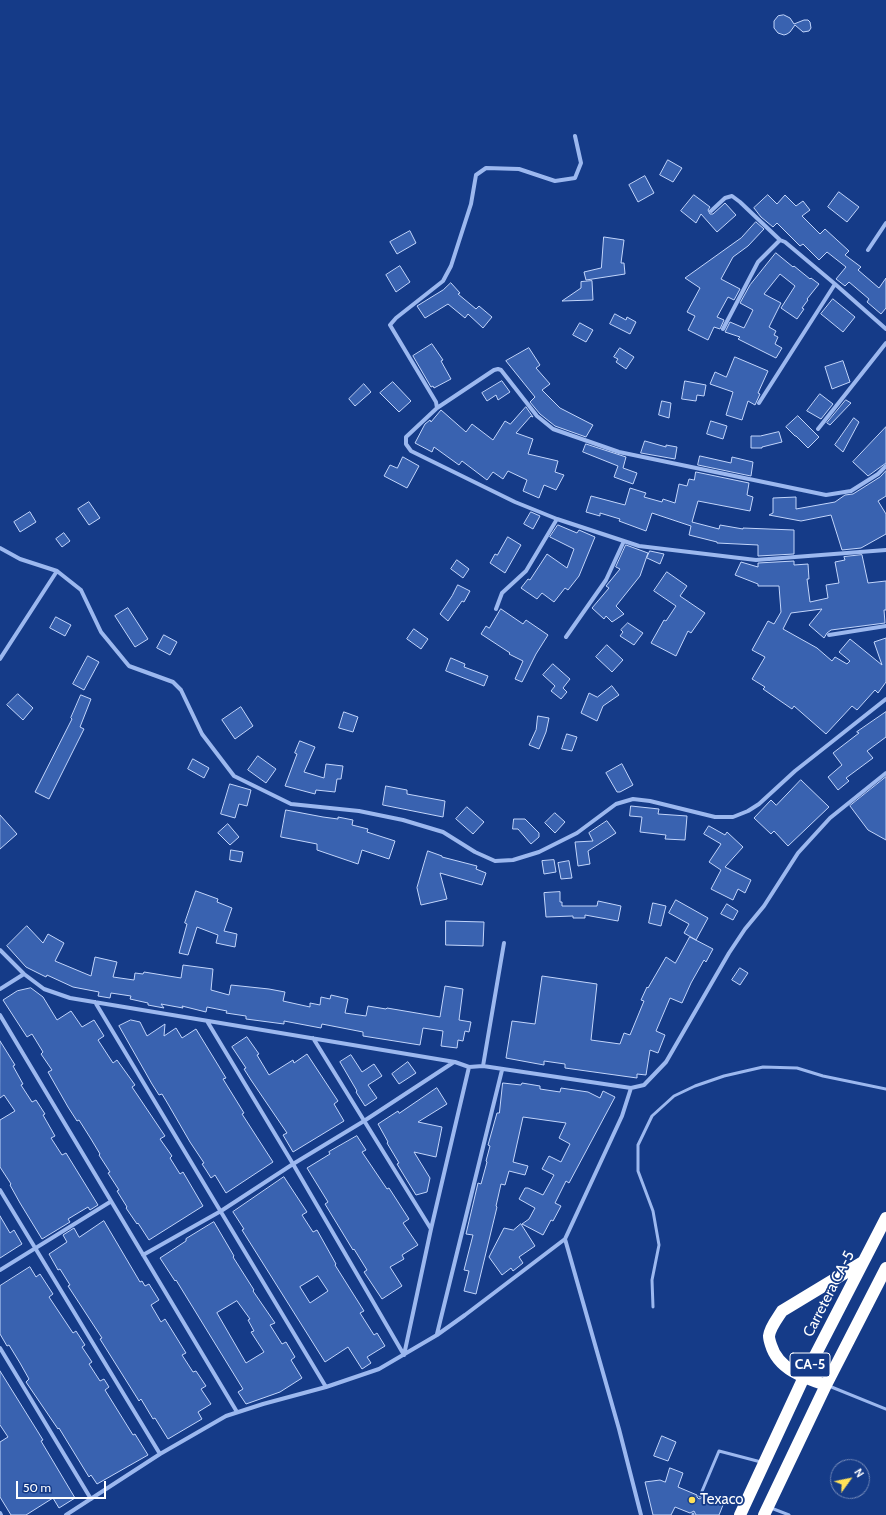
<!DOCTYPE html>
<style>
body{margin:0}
#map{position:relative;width:886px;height:1515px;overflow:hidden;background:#153b88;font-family:Cabin,sans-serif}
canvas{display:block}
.north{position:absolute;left:830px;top:1459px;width:40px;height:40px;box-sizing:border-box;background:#153b88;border:1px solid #7389b8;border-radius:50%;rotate:57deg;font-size:11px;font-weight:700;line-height:16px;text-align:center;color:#fff}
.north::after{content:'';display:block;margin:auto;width:14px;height:18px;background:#ffe159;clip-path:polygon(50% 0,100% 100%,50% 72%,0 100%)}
.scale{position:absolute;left:16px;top:1481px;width:90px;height:18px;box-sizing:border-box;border:2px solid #fff;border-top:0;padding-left:5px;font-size:12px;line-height:14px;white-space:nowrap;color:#fff;-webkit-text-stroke:3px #153b88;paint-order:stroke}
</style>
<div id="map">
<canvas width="886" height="1515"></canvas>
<div class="north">N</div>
<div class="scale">50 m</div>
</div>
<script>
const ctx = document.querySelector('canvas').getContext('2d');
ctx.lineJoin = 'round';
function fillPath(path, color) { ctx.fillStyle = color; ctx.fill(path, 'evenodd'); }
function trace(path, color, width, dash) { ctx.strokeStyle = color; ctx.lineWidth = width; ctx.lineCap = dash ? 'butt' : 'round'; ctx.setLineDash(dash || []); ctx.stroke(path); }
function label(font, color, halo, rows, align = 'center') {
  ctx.font = font + ' Cabin,sans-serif'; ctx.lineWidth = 3.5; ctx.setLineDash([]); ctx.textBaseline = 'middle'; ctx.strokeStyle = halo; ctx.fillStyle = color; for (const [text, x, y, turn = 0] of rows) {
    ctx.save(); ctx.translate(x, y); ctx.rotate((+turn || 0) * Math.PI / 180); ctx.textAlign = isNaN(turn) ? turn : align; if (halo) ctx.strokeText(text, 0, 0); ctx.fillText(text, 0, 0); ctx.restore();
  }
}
const building = new Path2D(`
 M784,15L790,18L794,24L804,20H808L810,22L811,28L809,31L803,32L795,25L790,32L787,34L784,35L778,33L774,28V21L778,16Z
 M668,160L682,168L673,182L660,175Z
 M645,176L654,193L638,202L629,185Z
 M839,192L859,207L847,222L828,207Z
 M694,195L710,207L708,210L710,214H713L725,203L736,215L717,232L701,214L696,223L681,211Z
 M768,195L777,204L785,195L796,206L803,201L810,210L802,216L820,234L825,229L849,251L845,255L861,267L858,270L879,288L886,278V308L881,314L867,302L869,299L849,282L845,286L836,279L846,267L827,252L819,260L803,244L800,246L777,223L773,227L761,217L754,208Z
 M756,222L764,229L748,246L733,257L721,279L740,289L734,300L728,297L717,317L724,320L720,329L714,327L708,340L688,330L695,316L687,312L700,288L685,278L741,238Z
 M410,231L416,243L397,254L390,242Z
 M604,237L624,240L621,263H624L625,274L586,280L584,272L601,268Z
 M776,253L793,267L794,266L810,279L811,278L819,284L807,299L808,300L802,308L804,309L797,319L781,308L795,286L780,274L764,294L781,303L769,327L776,331L774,335L778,337L775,344L782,348L776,358L738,339L740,337L725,332L730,322L744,328L753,310L740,303L750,285Z
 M400,266L410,282L396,292L386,275Z
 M592,281L593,300L562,301L581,288V282Z
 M451,283L460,293L458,294L476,309L479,306L492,317L483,328L468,314L465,318L448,304L425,318L417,306L443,290Z
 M833,299L855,317L843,332L821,314Z
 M615,314L626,320L627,317L636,322L630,334L610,324Z
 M580,323L593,330L586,342L573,335Z
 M432,344L443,360L441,361L451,379L434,388L433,386L431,387L413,356Z
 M529,348L540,365L536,368L550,384L542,390L560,408L593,425L586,437L555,426L540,414L530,402L535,397L506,361Z
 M620,348L634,357L626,369L616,362L618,359L614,357Z
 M735,357L768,371L758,393L760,394L755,405L748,401L742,420L726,415L733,392L710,384L715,372L726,377Z
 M843,361L850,382L832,389L825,367Z
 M502,381L510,392L498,400L496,395L487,401L482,393Z
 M685,381L706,385L704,396L697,395L696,401L682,399Z
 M393,382L411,401L399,412L380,393Z
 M364,384L371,392L355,406L349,399Z
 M820,394L833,404L821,419L807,411Z
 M846,400L851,403L830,425L827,423Z
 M662,401L671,403L669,418L659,415Z
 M526,407L533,417L531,416L516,433L533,439L528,454L558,461L555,472L564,475L556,490L544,485L539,498L523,491L527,480L508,471L503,479L493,472L487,480L462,461L459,465L434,447L432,452L415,443L425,424L430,420L431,422L441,410L466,432L472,424L493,440L505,421L510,424Z
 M798,416L819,437L808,448L796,436H795L786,427Z
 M854,418L859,422L843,452L835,445Z
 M711,421L727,426L723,439L707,434Z
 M886,427V463L868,476L853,462Z
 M779,432L782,442L762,447V448H751V436H760Z
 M645,441L666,447V445L677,447L675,459L641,453Z
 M586,444L626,457L623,468L637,473L633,484L614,477L618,466L583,452Z
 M700,456L731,463L732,457L753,462L751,476L698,465Z
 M403,457L419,466L407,488L384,476L390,465L397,468Z
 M886,471V496L878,501L886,514V534L861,548L842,550L831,515L801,521L769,515L773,513V498L796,497V509L835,502L845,495L853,494L880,477Z
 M696,472L749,483L747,495L753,497L750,511L698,501L692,522L719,529L720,525L743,529V528L794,530V554L758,556V545L717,543V542L689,535L691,526L652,513L646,531L619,521L620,519L600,513V516L586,512L591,496L625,505L630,488L646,493L644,497L662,502L663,499L675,503L679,484L687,486L689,479L694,480Z
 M89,502L100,518L89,525L78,509Z
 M30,512L36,522L20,532L14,522Z
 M531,512L540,516L533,529L524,524Z
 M558,525L577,533L579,530L595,537L579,576L568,590L565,588L554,602L542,593L537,599L521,588L528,579L530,580L547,554L567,568L574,549L550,537Z
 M64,533L70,541L62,547L56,539Z
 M508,537L521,545L505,573L490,563L495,554L497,555Z
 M626,545L648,553L640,576L616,606L624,614L612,622L606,616L604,619L592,608L609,588L606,586L620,569L616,567Z
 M650,551L664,554L660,564L647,558Z
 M862,555L868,583L886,581V610H884L885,623L831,630L827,633L824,638L809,625L822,609L791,613L783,629L817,648L832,661L835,657L847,664L850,661L839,652L850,639L882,665L874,642L886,638V682L878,693L875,690L857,710L852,706L826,734L794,706L792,709L763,689L765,687L752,679L765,657L752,650L768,621L774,624L781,612L779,586H758V584L735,575L741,562L758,567V563L794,561V565L808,564L809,579H807L810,602L828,598L826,585L839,583L835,562L845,560L844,557Z
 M457,560L469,569L463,578L451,569Z
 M667,572L687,586L680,596L705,613L691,633L688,631L676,656L651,643L664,620L666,621L676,606L654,591Z
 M458,585L470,591L464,602L462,601L448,621L440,614L452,596Z
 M128,608L148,639L135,647L115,616Z
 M501,609L523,624L526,620L548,635L536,654L522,682L515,679L523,661L509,654L510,653L481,634L486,626L489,628Z
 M56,617L71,625L65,636L50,628Z
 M628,623L643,633L634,645L620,636L623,632L621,630Z
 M414,629L428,639L421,649L407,639Z
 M164,635L177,642L170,655L157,648Z
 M607,645L623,660L612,672L596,657Z
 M88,656L99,662L84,690L73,684Z
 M451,658L465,664L464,667L488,676L484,686L446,671Z
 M553,664L570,679L563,688L567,692L561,699L551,691L555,686L543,675Z
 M612,686L619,695L603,706L597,721L581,713L589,693L597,697Z
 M18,694L33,708L23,720L7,705Z
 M81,695L91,699L80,727L84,729L49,799L35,792L72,719L71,718Z
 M241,707L253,726L235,739L222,720Z
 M344,712L358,717L353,732L339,728Z
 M886,712V737L867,751L873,758L846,778L849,781L838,790L828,777L842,765L833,753L859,733L857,732Z
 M538,716L549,718L546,732L539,749L529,745L536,730Z
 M567,734L577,737L572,751L562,749Z
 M300,741L315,747L304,772L324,778L326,764L343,766L341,779H337L335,792L316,790L315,794L285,786L297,754L295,753Z
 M258,756L276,769L266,783L248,770Z
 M193,759L209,768L204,778L188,769Z
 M622,764L633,785L620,792H617L606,773Z
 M886,777V840L868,830L850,806Z
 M801,780L829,807L788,846L774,831L771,834L754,818L771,800L776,805Z
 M230,784L251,790L247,806L239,804L235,818L221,814Z
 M386,786L407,790V794L445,801L443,817L383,805Z
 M631,806L659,809L658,814L687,816L685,840L665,839L666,835L640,832L642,817L630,816Z
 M467,807L484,822L473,834L456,819Z
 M286,810L323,817L338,819V817L353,820L352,825L368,829L367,832L395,841L389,859L362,850L358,864L317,850V844L281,837Z
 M555,813L565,822L555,833L545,823Z
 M0,815L17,834L0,849Z
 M514,819H525L539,833V837L531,844L518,829H513Z
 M607,821L616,833L588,851L590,864L578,866L575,842L593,841L589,833Z
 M228,824L239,837L230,845L218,833Z
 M709,826L725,835L727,832L743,847L725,867L751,880L745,893L738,889L733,900L711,889L721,870L709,862L721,844L704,834Z
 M231,850L243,852L241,862L230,860Z
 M428,851L442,856V857L477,866L476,869L486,873L482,885L440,873L447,899L421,905L417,888Z
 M554,860L556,872L544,874L542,861Z
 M569,861L572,878L561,879L558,863Z
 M196,891L218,899L217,902L232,908L224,931L237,934L235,947L216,943L218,935L197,927L188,955L179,953L187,924L185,923Z
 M560,892V902H562V906H597L598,901L621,906L618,921L585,915V918H573V916L546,917L544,893Z
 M676,900L708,918L696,940L684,933L689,924L669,913Z
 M653,903L666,906L661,926L649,923Z
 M727,904L738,911L733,920L721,914Z
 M446,921L484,922L483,946L446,945Z
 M27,926L43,943L48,934L64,943L55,961L91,976L95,957L117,962L113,977L134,980L135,973L143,974L144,972L181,978L183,965L213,969L211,990L229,995L231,985L269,989L285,992L283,1001L310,1007V1003L320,1005L321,997L330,999L331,995L348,999L345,1013L366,1016L368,1006L386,1009L387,1008L440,1017L445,986L463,989L459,1020L471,1022L469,1032L465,1031L463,1041L458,1040L457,1048L441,1046L443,1031L423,1028L420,1045L363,1036V1032L322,1024L321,1028L284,1021V1024L246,1019V1016L226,1013L227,1011L207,1007L206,1012L182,1006L183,1008L161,1004L164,1008L148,1005V1003L130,999L131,996L111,993L110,998L98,996L99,992L73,987L47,975L46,977L26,967L7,946Z
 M690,937L713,949L706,962L704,960L691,983L682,1003L670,998L656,1031L665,1035L658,1053L650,1050L646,1075L637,1074V1078L565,1068V1064L544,1061V1065L506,1058L512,1021L535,1024L542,976L597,984L591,1040L620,1044L624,1033L630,1035L644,1001L641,1000L647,987L648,988L666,957L675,963Z
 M740,968L748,973L740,985L732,980Z
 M31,988L43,997L57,1020L71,1011L82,1027L94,1020L104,1036L98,1040L113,1063L117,1060L135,1085L132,1087L165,1136L160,1139L172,1156L170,1158L180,1174L183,1172L203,1206L149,1240L138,1223L137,1224L126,1208L127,1207L117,1191L119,1190L108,1173L110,1172L99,1155L100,1154L91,1139L79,1120L77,1121L68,1107L48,1072L52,1070L41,1054L43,1052L32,1034L27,1037L3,1000L17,991Z
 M131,1020L140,1022L147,1036L165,1024L164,1036L176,1028L182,1038L196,1029L226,1078L223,1079L244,1113L242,1114L273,1162L226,1193L215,1175L211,1178L206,1170L202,1164L204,1163L190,1142L168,1104L162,1094L159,1095L152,1084L119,1026Z
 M247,1037L259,1054L257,1055L269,1075L293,1060L294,1063L307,1054L338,1101L334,1104L344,1121L293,1152L283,1135L287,1133L251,1080L244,1069L246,1068L232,1047Z
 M0,1041L15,1065L13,1066L23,1084L21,1085L32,1102L36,1100L45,1114L43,1115L55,1136L51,1138L62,1155L66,1153L98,1205L90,1210L88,1207L68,1219L70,1222L42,1239L20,1203L10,1185L11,1184L0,1167V1120L15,1111L4,1095L0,1098Z
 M351,1055L362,1072L374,1064L382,1076L368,1085L377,1098L365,1106L356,1092L357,1091L340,1062Z
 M408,1062L416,1073L399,1084L392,1074Z
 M503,1083L521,1085L522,1083L540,1086V1089L560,1092L561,1088L588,1092L600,1098L603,1091L615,1097L569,1183L566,1181L555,1203L561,1206L553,1221L551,1220L543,1235L522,1224L529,1219L535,1208L519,1199L525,1188H528L543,1195L554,1175L542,1169L549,1156L561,1162L570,1144L559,1138L566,1123L523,1117L513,1162L528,1166L525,1175L509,1171L505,1185L501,1184L496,1206L497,1207L476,1294L464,1291L469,1271L464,1270L473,1235L466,1234L478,1183L481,1184L487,1162L486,1161L490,1146L488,1145L497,1113H499Z
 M437,1088L447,1104L418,1122L442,1127L436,1157L414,1152L430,1178L427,1192L416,1195L397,1164L399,1163L387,1143L388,1142L378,1124L398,1111L399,1113Z
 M357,1136L366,1150L362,1152L387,1189L389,1188L409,1219L403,1223L418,1245L402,1255L404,1259L390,1267L402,1286L382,1299L364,1272L367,1270L354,1249L353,1250L325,1204L328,1202L307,1168L330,1154L329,1152Z
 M284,1177L307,1212L302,1215L313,1232L317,1230L336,1264L335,1265L364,1311L360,1313L374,1335L377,1333L385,1346L367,1357L371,1363L362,1369L348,1347L325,1362L242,1230L244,1229L233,1212ZM318,1276L328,1291L310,1303L300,1287Z
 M0,1216L10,1233L14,1230L22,1244L0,1258Z
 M104,1221L140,1282L142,1281L145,1286L149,1284L159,1300L151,1305L161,1322L165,1319L186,1353L182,1355L193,1372L196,1371L206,1386L201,1389L211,1404L198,1412L202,1419L168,1439L155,1418L153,1419L141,1399L139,1401L100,1339L102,1338L68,1286L70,1285L60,1269L58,1270L49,1254L67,1242L63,1235L74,1228L79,1237Z
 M214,1222L234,1256L233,1257L254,1290L253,1291L275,1323L270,1325L282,1344L286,1342L295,1357L291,1360L302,1378L280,1392L246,1404L238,1392L243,1389L176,1280L175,1281L160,1258L186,1241V1239ZM237,1301L250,1319L248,1320L254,1331L251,1332L264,1352L246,1363L217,1313Z
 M521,1224L535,1246L519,1257L523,1263L513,1271L511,1268L502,1275L489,1257L504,1228L513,1230Z
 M30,1267L36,1277L40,1274L53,1294L49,1297L73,1333L76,1331L85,1345L82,1347L92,1362L89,1364L100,1381L104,1379L109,1387L105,1390L133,1435L135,1434L148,1455L97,1484L91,1475L89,1477L59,1428L58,1429L26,1382L29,1379L20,1363L9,1345L7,1346L0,1334V1286Z
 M0,1371L43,1440L41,1441L75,1498L59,1508L53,1498L26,1515H11L0,1497V1442L8,1437L0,1425Z
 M662,1436L676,1442L668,1461L654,1456Z
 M670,1468L683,1473L678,1487L697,1495V1497L699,1499L703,1497L723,1505L719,1515H696L694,1511L690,1513L675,1507L671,1515H653L645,1482L660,1480L665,1482Z`);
fillPath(building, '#3962b0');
trace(building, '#c2d5fb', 1);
trace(new Path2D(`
 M653,1307L652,1280L659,1245L653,1211L638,1171V1145L652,1116L674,1096L695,1086L724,1076L763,1067L797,1068L823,1076L886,1089
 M829,1386L886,1409
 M700,1496L719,1451L761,1462
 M771,1508L789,1515
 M693,1515V1514`), '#9cb8ef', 3);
trace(new Path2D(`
 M575,136L581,163L575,178L555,181L519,169L486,168L476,175L471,204L451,266L443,281L396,318L390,325L436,402L437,408L406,437V444L411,451L515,502L557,519L639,546L756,560L886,550
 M711,211L725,198L732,196L740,202L780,240
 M868,250L886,223
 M723,329L758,262L780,240L785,242L835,284L886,329
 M759,403L835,284
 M437,408L494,370L498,369L501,370L537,416L553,429L619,452L826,495L851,491L878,474L886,466
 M818,429L886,343
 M0,548L20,559L57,571L81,590L101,632L129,666L173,682L181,690L202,734L234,776L291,804L359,811L403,820L443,832L475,852L495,861L513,860L539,852L577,833L616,804L633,799L650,801L715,817H733L748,811L759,804L795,771L886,699
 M496,609L502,593L526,571L557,519
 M829,635L886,626
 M566,637L606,580L624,541
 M0,659L57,571
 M0,950L24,974L44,989L70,998L455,1062L469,1067L483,1066L631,1088
 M0,989L24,974
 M95,1002L326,1387
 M0,1015L237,1412
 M207,1021L293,1164L404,1355
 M313,1038L431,1229
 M483,1066L504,943
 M0,1190L160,1454
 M143,1255L221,1211L293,1164L364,1121L454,1062
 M0,1270L110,1202
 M437,1334L502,1070
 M0,1348L91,1499
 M404,1355L431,1229L469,1067
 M0,1513L1,1515
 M66,1515L160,1454L226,1416L263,1404L326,1387L379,1369L437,1335L465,1315L565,1239
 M641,1515L619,1429L565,1239L622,1116L631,1088L644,1085L666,1062L729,953L745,929L764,906L798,853L830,818L886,773`), '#9cb8ef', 4);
trace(new Path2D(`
 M826,1385C804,1378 778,1369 771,1345C770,1342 769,1339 769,1336C770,1327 777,1319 782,1311L863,1262
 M740,1515L804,1377L886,1218
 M764,1515L826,1385L886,1268`), '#fff', 12);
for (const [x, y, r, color] of [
 [692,1500,4,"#ffe159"]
]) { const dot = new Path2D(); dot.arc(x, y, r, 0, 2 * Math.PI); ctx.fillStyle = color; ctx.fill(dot); trace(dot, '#153b88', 1.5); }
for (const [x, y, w] of [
 [810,1365,40]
]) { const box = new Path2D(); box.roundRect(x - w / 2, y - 12, w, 24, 3); ctx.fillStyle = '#153b88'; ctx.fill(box); trace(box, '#fff', 1); }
label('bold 14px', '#fff', null, [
 ["CA-5",810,1365]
]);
label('15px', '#fff', '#153b88', [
 ["Carretera CA-5",829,1294,-63]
]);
label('15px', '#fff', '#153b88', [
 ["Texaco",700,1500]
], 'left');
</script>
